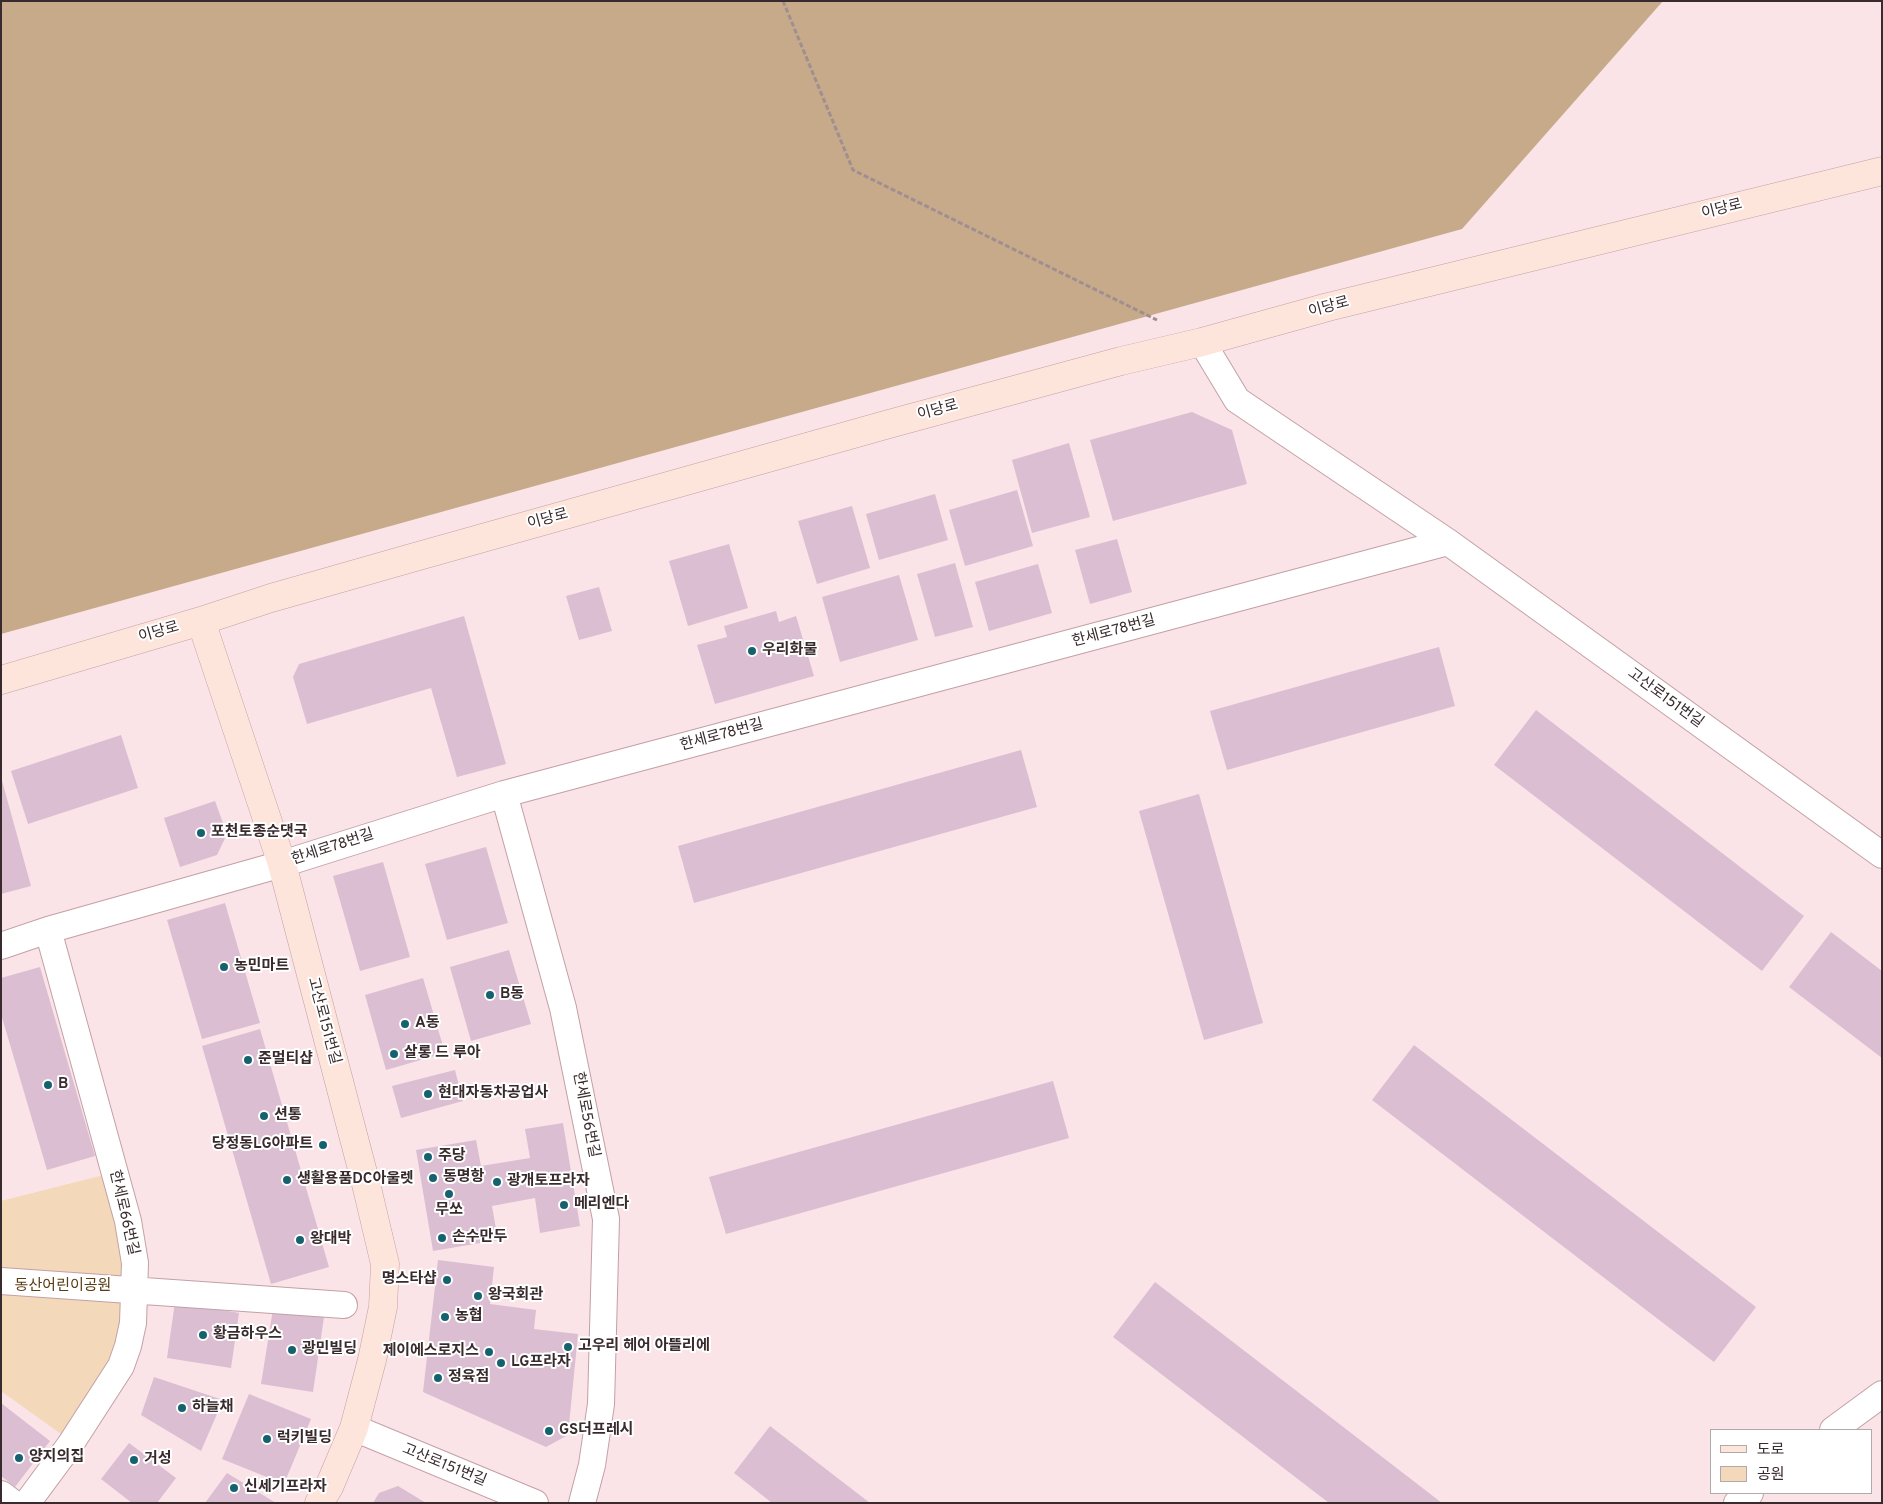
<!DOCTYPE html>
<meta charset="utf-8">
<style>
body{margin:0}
#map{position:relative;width:1883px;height:1504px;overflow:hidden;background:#fae4e7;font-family:Overpass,"Noto Sans KR",sans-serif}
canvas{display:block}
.frame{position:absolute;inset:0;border:2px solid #392b2d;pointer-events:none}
.legend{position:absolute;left:1710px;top:1429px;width:162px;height:65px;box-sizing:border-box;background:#fff;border:1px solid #b0aaab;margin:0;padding:6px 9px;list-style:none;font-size:15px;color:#392b2d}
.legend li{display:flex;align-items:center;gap:10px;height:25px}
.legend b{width:25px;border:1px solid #b0aaab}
</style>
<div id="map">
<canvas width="1883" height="1504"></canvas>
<div class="frame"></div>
<ul class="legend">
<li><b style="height:6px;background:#fee5dc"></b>도로</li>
<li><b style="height:14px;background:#f3d8b9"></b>공원</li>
</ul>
</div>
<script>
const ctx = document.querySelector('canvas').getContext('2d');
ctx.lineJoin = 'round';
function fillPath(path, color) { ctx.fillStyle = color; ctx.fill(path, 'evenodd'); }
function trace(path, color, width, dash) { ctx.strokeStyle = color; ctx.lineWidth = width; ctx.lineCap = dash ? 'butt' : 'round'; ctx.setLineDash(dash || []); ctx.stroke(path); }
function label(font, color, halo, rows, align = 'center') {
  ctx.font = font + ' Overpass,"Noto Sans KR",sans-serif'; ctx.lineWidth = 4; ctx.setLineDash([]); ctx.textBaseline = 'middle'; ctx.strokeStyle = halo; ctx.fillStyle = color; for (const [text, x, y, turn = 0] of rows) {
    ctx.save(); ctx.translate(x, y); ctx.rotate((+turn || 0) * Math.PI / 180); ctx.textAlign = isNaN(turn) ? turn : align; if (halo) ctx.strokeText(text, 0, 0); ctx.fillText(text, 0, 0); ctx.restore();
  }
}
fillPath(new Path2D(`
 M104,1175L125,1263L123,1310L112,1362L61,1434L1,1391V1201Z`), '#f3d8b9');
fillPath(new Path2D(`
 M1,1H1663L1462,229L1,634Z`), '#c7aa89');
fillPath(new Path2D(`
 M1192,412L1232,430L1247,484L1113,521L1090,440Z
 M1069,443L1090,517L1032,533L1012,460Z
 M1017,490L1033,546L965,566L949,510Z
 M935,494L948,540L879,560L866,514Z
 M852,506L870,568L817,584L798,521Z
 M1117,539L1132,592L1090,604L1075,550Z
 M729,544L748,608L688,626L669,561Z
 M955,563L973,627L935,637L917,574Z
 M1038,564L1052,613L989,631L975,582Z
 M899,575L918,640L840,662L822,597Z
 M599,587L612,631L579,640L566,596Z
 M776,611L779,622L796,616L814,676L715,704L697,645L727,637L724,626Z
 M464,616L506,764L457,777L431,688L307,724L293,677L299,664Z
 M1439,647L1455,706L1227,770L1210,711Z
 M1536,710L1804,916L1762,971L1494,765Z
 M121,735L138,788L28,824L11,771Z
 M1021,750L1037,807L694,903L678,846Z
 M1,777L31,886L1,894Z
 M1199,794L1263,1023L1204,1040L1139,811Z
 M215,801L227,834L217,855L180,867L164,818Z
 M486,847L508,923L447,940L425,864Z
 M383,862L410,957L360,971L333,876Z
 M225,903L260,1023L202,1039L167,920Z
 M1831,932L1882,971V1058L1789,987Z
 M509,950L531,1024L471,1041L450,967Z
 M40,967L95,1156L47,1170L1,1014V978Z
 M423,978L445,1053L386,1070L365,995Z
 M260,1029L329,1267L271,1284L202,1046Z
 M1414,1045L1756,1307L1714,1362L1372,1100Z
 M455,1070L463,1101L401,1118L392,1086Z
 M1053,1081L1069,1138L726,1234L709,1177Z
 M563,1123L580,1226L540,1233L535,1198L492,1206L498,1240L433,1251L416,1150L476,1140L481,1166L530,1158L525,1129Z
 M438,1260L494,1267L490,1304L536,1310L534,1329L578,1334L568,1435L546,1447L423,1392Z
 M1155,1282L1442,1503H1329L1113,1337Z
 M175,1302L239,1313L231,1368L167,1358Z
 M273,1309L324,1317L313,1392L261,1384Z
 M154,1377L223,1400L201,1451L141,1415Z
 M249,1394L311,1419L284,1484L222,1459Z
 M1,1403L50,1441L15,1487L1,1476Z
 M770,1426L870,1503H772L734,1473Z
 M129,1443L176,1478L157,1503H132L101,1479Z
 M227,1473L276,1503H205Z
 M398,1486L426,1503H373L379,1493Z`), '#dbbed2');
const street = new Path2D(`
 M1202,342L1237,400L1448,542L1882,855
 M504,794L563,1008L606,1219L601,1404L592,1465L582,1503
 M1,946L48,930L282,864L504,794L1448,542
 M1,1281L344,1305
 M354,1428L535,1503
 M1833,1430L1882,1394
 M1,1494L13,1503
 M27,1503L70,1445L121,1366L128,1346L133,1323L135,1263L128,1221L48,930
 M1737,1503L1750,1493`);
const secondary = new Path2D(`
 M201,621L282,864L367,1188L385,1264L383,1307L372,1360L354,1428L329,1487L319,1503
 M1,680L201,621L271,598L415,557L889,424L1121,361L1202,342L1328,307L1882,171`);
trace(street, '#c3a0a5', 28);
trace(secondary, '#c3a0a5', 29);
trace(new Path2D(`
 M783,1L853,170L1157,320`), '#a08e90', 3, [5, 2.5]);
trace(street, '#fff', 26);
trace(secondary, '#fee5dc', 28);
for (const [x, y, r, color] of [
 [752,651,5,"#16616e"],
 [201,833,5,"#16616e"],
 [224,967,5,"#16616e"],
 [490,995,5,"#16616e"],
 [405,1024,5,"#16616e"],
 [394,1054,5,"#16616e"],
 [248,1060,5,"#16616e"],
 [48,1085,5,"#16616e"],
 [428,1094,5,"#16616e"],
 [264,1116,5,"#16616e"],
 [323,1145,5,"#16616e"],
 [428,1157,5,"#16616e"],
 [433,1178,5,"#16616e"],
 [287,1180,5,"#16616e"],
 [497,1182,5,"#16616e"],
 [449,1194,5,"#16616e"],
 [564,1205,5,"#16616e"],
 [442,1238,5,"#16616e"],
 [300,1240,5,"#16616e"],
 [447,1280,5,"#16616e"],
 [478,1296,5,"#16616e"],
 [445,1317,5,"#16616e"],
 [203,1335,5,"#16616e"],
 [568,1347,5,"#16616e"],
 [292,1350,5,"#16616e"],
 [489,1352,5,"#16616e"],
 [501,1363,5,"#16616e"],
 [438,1378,5,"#16616e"],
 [182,1408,5,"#16616e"],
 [549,1431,5,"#16616e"],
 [267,1439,5,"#16616e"],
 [19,1458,5,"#16616e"],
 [134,1460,5,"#16616e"],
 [234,1488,5,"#16616e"]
]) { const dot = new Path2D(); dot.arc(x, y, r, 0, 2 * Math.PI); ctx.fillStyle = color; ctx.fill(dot); trace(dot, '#fff', 2); }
label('15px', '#392b2d', '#fff', [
 ["이당로",1722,210,-14],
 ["이당로",1329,308,-15],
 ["이당로",938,411,-15],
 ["이당로",548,520,-15],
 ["한세로78번길",1114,632,-15],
 ["이당로",159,633,-16],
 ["고산로151번길",1665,699,36],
 ["한세로78번길",722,736,-15],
 ["한세로78번길",333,848,-18],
 ["고산로151번길",323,1021,75],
 ["한세로56번길",585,1115,79],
 ["한세로66번길",123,1213,77],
 ["고산로151번길",444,1466,22]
]);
label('bold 15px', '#392b2d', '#fff', [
 ["우리화물",762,651],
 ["포천토종순댓국",211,833],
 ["농민마트",234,967],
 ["B동",500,995],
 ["A동",415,1024],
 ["살롱 드 루아",404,1054],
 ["준멀티샵",258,1060],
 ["B",58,1085],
 ["현대자동차공업사",438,1094],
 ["션통",274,1116],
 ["당정동LG아파트",313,1145,"right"],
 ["주당",438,1157],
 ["동명항",443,1178],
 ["생활용품DC아울렛",297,1180],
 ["광개토프라자",507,1182],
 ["메리엔다",574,1205],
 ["무쏘",449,1211,"center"],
 ["손수만두",452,1238],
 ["왕대박",310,1240],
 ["명스타샵",437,1280,"right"],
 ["왕국회관",488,1296],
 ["농협",455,1317],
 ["황금하우스",213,1335],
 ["고우리 헤어 아뜰리에",578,1347],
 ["광민빌딩",302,1350],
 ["제이에스로지스",479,1352,"right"],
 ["LG프라자",511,1363],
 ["정육점",448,1378],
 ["하늘채",192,1408],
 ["GS더프레시",559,1431],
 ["럭키빌딩",277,1439],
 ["양지의집",29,1458],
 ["거성",144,1460],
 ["신세기프라자",244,1488]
], 'left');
label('15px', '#5a3c13', '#fff', [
 ["동산어린이공원",63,1287]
]);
</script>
